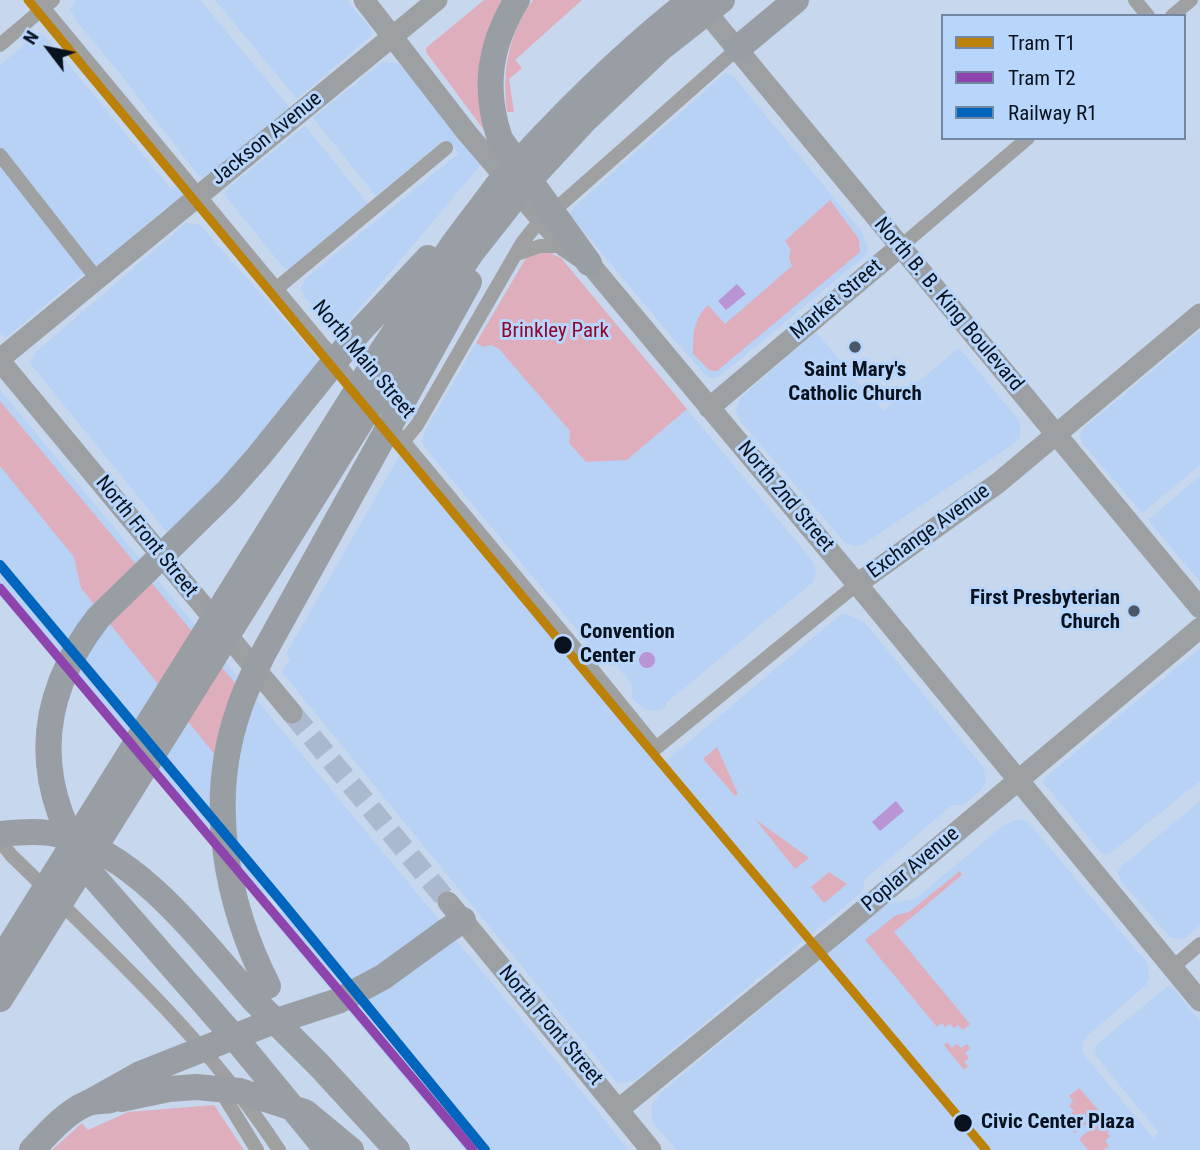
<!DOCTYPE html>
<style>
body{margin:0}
#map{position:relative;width:1200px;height:1150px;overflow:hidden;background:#c7d7ed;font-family:"Roboto Condensed",sans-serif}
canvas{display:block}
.legend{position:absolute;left:941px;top:14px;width:245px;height:126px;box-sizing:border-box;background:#b8d5fc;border:2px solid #7287a4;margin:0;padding:9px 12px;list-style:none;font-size:21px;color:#08121f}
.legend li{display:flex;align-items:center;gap:14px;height:35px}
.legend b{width:35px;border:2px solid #7287a4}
.north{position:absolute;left:14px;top:14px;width:70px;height:70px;-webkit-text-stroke:5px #b8d5fc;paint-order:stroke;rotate:302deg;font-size:19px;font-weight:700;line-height:28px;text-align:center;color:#08121f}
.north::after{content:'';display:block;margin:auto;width:24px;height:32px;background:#08121f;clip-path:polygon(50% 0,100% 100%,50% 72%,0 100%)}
</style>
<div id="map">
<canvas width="1200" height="1150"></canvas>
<ul class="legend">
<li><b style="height:9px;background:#bb8108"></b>Tram T1</li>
<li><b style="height:9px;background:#8e44ad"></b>Tram T2</li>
<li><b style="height:9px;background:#0065bd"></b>Railway R1</li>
</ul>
<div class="north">N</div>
</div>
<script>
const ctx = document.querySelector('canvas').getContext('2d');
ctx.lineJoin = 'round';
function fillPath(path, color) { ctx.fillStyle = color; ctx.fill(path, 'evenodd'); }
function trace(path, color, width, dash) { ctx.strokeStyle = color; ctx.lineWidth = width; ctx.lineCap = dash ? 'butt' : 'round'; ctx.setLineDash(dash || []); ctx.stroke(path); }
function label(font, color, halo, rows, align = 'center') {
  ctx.font = font + ' "Roboto Condensed",sans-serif'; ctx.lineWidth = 6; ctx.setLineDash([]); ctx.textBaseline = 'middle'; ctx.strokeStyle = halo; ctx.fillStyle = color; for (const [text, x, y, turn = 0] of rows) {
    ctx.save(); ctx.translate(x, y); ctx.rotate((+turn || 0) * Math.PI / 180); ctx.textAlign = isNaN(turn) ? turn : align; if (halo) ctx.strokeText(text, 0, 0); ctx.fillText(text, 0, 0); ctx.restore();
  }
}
fillPath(new Path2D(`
 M76,0H200L290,108L216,170L202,178L197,174L122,76L78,23L70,9Z
 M215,0H347L371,29L373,34L297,99Z
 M39,33L46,37L171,189L177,186L182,192V199L168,211L166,208L95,267L0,148V65Z
 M382,62L398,63L404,69L483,162L339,333L305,298L301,288L306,278L459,153L445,139L376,196L313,118Z
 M725,73L733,76L863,233L868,250L865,256L727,370L717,378H708L670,335L570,215L574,207Z
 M305,126L369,205L290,270L283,267L224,194L230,186Z
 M0,166L87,271L5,338L0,333Z
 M186,223L200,225L320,361L284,413L170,536L30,363L37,351Z
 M1200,331V465L1142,513L1083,444L1080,435L1084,428Z
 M816,332L883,411L959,348L1020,422V437L1015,443L862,545L854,546L845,543L741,422L736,411L740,398Z
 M476,343L482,347L491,345L499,349L571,431L627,460L687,409L807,554L814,564L816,572L813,582L667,702L665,708L655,711L645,710L632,698V685L607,653L593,649L427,450L422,442L425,431Z
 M0,390L591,1103L628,1150H465L272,920L290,905L277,889L261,903L0,596Z
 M401,453L661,765L834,620L843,614L848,615L865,623L984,768L986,781L981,790L963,805H952L864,880L863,891L637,1079L627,1083L616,1082L282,672L290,659L286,654Z
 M1200,476V582L1148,520Z
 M1200,648V781L1109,854H1102L1043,782L1046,777Z
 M1200,801V925L1184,939L1174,938L1170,937L1121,881L1118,872L1121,867Z
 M1018,819L1027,821L1148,964L1149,979L1146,985L1087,1036L1083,1042L1082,1052L1153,1138L1159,1133L1096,1056L1095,1046L1168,986L1174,989L1200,1021V1150H677L653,1123L651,1111L652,1104L663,1091L875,914L888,904L915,899L1004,825Z`), '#b8d2f5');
fillPath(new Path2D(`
 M484,0H503C484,31 477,61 480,97C480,109 485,119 484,130L426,52V48Z
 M533,0H582L515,60L522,68L509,79L514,112H507C502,71 508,34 533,0Z
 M830,200L859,239L860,252L717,371L709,370L693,354C693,336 693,319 708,305L725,324L792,266L789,258L791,250L785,241Z
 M546,251L561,258L687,409L627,460L586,462L569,443L570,431L499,349L491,345L483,347L476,343L526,258L533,253Z
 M0,401L235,683L215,755L81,588L74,557L0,466Z
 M717,747L738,794L735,796L703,759Z
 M755,819L809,858L795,869Z
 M960,871L962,875L894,932L970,1024L963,1030L958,1025L954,1028L950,1024L945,1027L942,1023L937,1027L865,940L896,915L909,912Z
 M829,872L847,884L824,903L811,887Z
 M947,1042L952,1048L957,1044L961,1048L967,1044L970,1048L965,1053L969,1058L964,1062L968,1066L964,1070L944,1045Z
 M1079,1088L1100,1112L1075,1133L1067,1123L1071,1119L1069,1115L1074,1111L1069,1106L1073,1101L1069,1096Z
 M214,1105L244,1150H52L82,1123L88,1130L128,1112Z
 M1103,1118L1112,1128L1107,1133L1110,1136L1105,1141L1109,1146L1104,1150H1088L1079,1139Z`), '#deaebd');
fillPath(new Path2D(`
 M737,284L746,294L726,310L718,301Z
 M639 660a8 8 0 1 1 16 0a8 8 0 1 1-16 0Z
 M896,801L904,811L880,831L872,822Z`), '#b995d5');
trace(new Path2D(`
 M292,713L448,902`), '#aab9ce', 21, [21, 10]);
trace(new Path2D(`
 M37,0L361,391
 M1135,0L1148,16
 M1172,16L1191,0
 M0,45L53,0
 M0,155L97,279
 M900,247L1028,138
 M517,254L540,246H564
 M276,289L446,148
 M388,423L571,643L656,748L857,584
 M403,442L417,425L522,243L533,229L737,49
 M0,841L11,855C106,948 206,1038 279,1150
 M1173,967L1200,944
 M219,1088L257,1150`), '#9ea0a1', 14);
trace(new Path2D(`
 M364,0L467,133L564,246L589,263L857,584L1200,1001
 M698,2L1200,608
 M0,359L437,0
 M0,361L292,713
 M709,408L900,247
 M857,584L998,483L1200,314
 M448,902L651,1150
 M619,1109L836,933L1200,628`), '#9ca0a3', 21);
trace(new Path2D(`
 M517,0C489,45 483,89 500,139L589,263
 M737,49L796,0
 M357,334L428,258
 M376,360L454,243L497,186
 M445,932L463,920
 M254,1000L319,1065L397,1150
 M32,1150C48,1133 66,1112 88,1103C95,1101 103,1101 111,1100`), '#999ea4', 26);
trace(new Path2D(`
 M497,186C557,119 620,55 691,0
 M0,834C21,832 44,830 64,836C143,859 201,941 254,1000
 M0,961L376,360
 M268,986C226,903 207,803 238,712C244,692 254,673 263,654L469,282
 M0,999L401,357L472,252L524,186L586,119L661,48L722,0
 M121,1099L169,1089L196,1087L240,1091L305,1112L351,1150
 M90,1102L140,1074L264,1025L338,1001L383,977L445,932
 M327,1150L240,1044L94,877C33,790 32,703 98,618L228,491L258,457L357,334`), '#999ea4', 26);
trace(new Path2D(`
 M0,565L281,901L485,1150`), '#0065bd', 10);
trace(new Path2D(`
 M28,0L625,720L986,1150`), '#bb8108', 9);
trace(new Path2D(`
 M0,588L473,1150`), '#8e44ad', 9);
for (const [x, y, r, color] of [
 [855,347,7,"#4b5767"],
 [1134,611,7,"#4b5767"],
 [563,645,10,"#08121f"],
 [963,1123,10,"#08121f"]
]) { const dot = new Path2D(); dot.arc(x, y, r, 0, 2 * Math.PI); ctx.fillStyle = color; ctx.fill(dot); trace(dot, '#b8d5fc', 2.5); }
label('21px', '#08121f', '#b8d5fc', [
 ["Jackson Avenue",267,139,-39],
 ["Market Street",837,300,-40],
 ["North B. B. King Boulevard",948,305,50],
 ["North Main Street",363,360,50],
 ["North 2nd Street",785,497,50],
 ["Exchange Avenue",929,532,-36],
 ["North Front Street",146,537,51],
 ["Poplar Avenue",911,870,-40],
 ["North Front Street",550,1026,50]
]);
label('21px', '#90072d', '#b8d5fc', [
 ["Brinkley Park",555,332]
]);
label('bold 21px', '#08121f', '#b8d5fc', [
 ["Saint Mary's",855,371],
 ["Catholic Church",855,395],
 ["First Presbyterian",1120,599,"right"],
 ["Church",1120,623,"right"]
]);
label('bold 21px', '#08121f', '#b8d5fc', [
 ["Convention",580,633],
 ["Center",580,657],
 ["Civic Center Plaza",981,1123]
], 'left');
</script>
